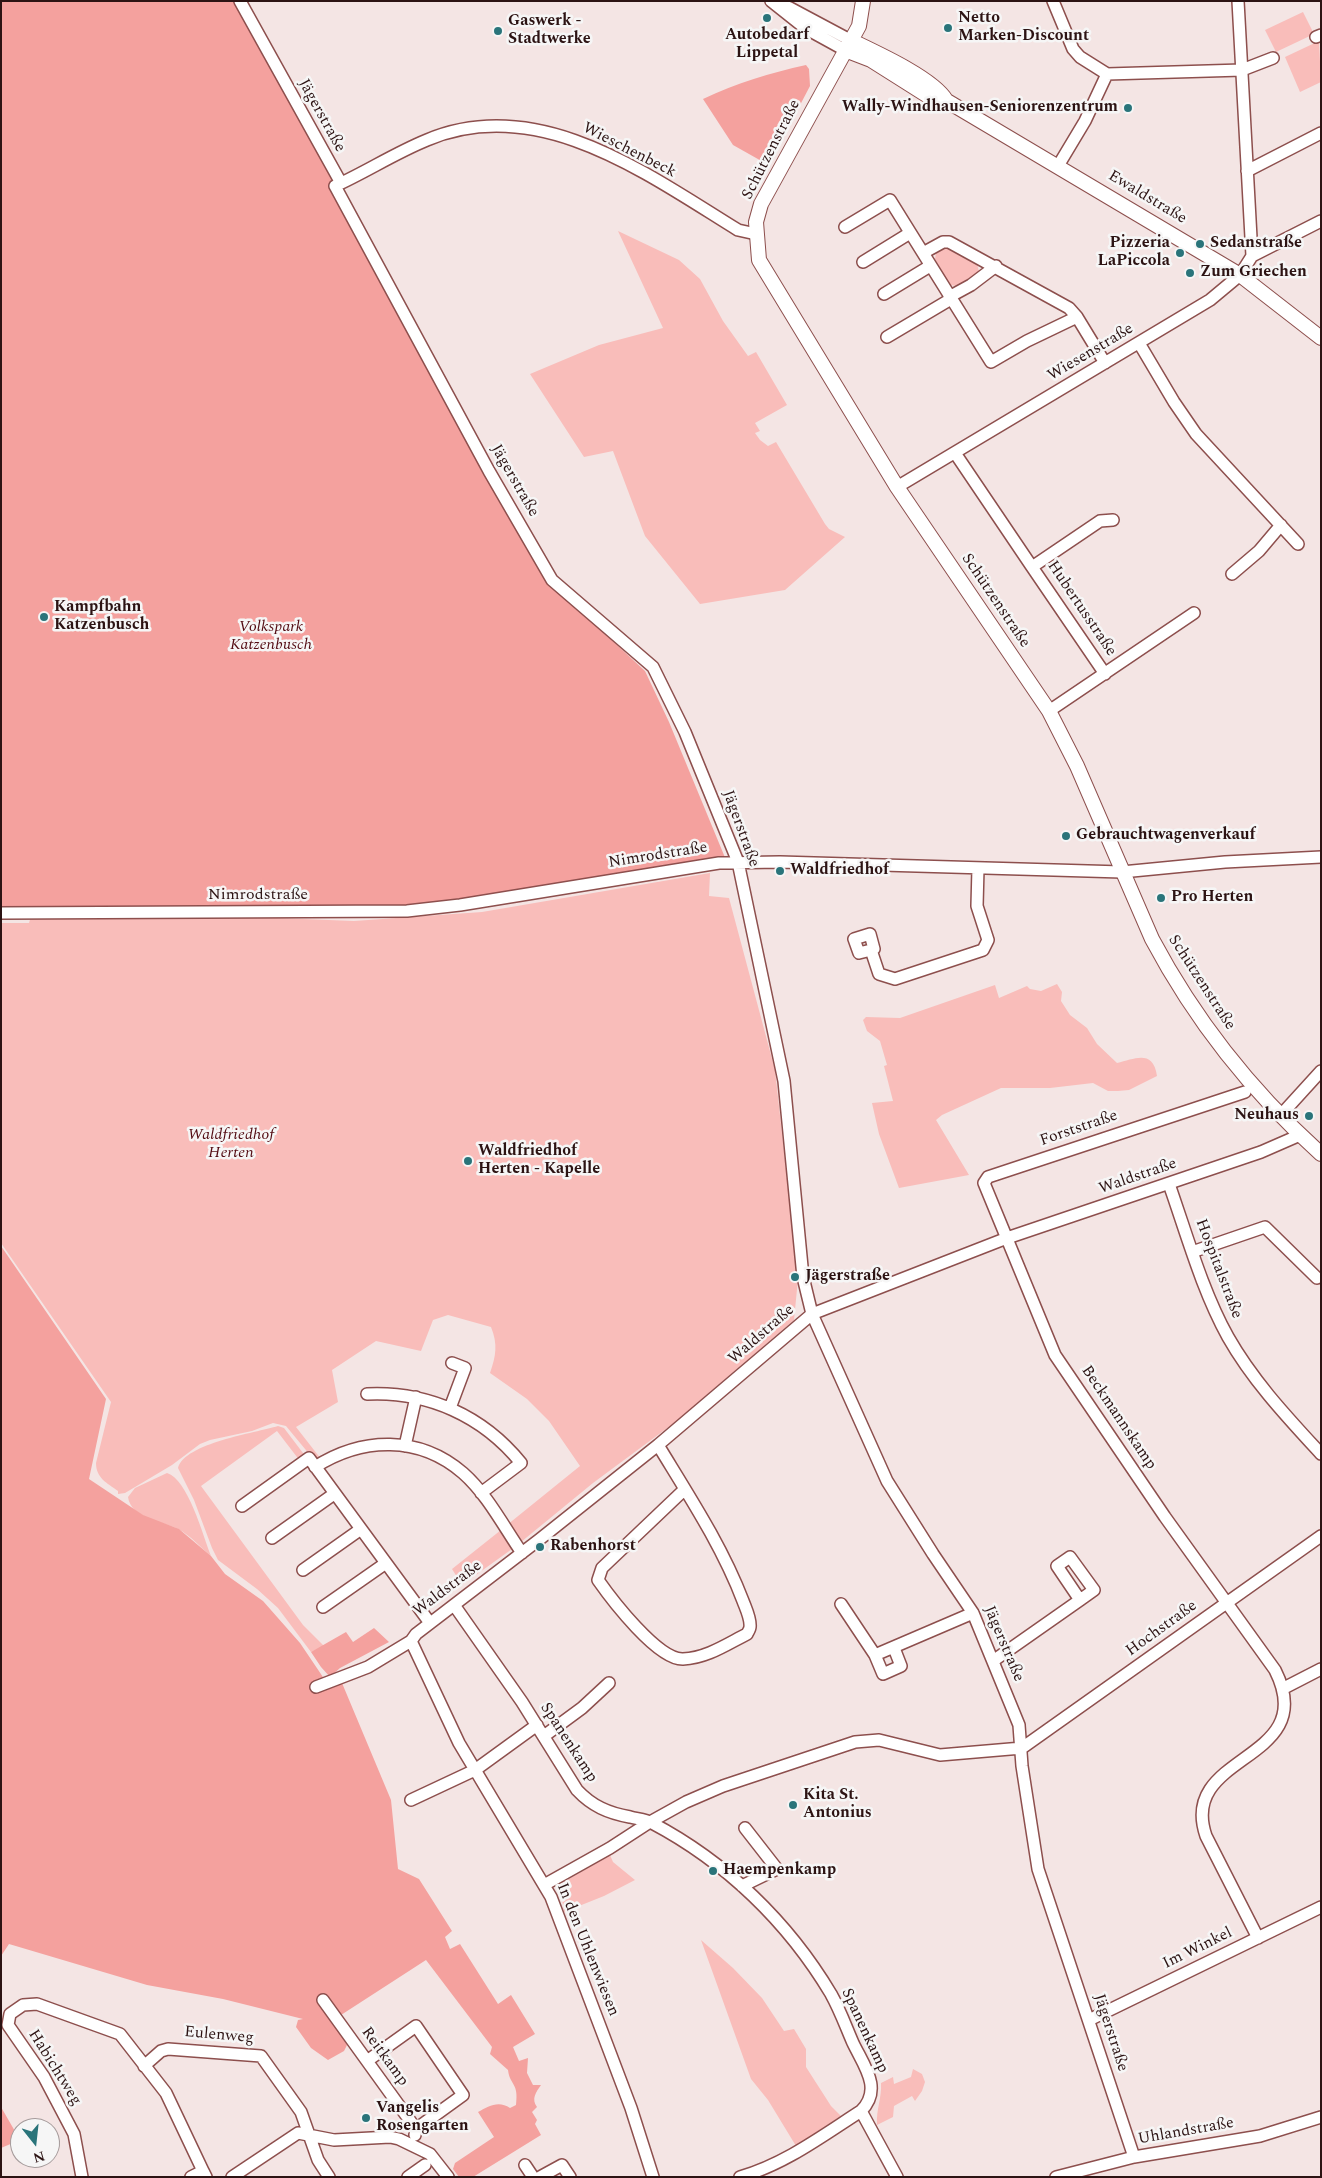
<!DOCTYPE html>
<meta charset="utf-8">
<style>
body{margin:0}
#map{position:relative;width:1322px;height:2178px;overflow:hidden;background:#f4e5e4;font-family:Spectral,serif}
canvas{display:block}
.frame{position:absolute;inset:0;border:2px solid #2c1313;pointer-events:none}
.north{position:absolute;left:10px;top:2118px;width:50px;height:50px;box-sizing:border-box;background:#f6f6f6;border:1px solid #a59b9b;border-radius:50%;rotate:164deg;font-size:14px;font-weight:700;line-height:20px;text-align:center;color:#2c1313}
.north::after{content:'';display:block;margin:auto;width:18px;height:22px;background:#2a747a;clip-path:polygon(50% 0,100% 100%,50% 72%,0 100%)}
</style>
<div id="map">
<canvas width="1322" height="2178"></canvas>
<div class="frame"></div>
<div class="north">N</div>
</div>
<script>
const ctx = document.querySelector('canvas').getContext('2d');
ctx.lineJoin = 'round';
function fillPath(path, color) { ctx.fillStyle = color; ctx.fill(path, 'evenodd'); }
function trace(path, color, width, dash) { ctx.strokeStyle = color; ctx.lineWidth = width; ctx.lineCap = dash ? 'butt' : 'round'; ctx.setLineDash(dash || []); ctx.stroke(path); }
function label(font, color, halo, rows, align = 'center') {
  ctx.font = font + ' Spectral,serif'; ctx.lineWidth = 5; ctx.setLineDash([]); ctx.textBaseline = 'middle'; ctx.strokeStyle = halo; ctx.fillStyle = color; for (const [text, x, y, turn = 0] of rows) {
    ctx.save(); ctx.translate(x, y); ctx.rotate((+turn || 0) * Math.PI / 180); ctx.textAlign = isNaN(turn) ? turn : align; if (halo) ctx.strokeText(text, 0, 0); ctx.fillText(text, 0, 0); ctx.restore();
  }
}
fillPath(new Path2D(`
 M1303,12L1314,34L1276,52L1265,30Z
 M1319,41L1321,82L1300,92L1285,57Z
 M618,231L679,260L700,279L723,321L748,356L756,352L787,405L755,423L760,431L755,433L760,440L768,446L776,442L825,524L829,529L845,537L785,590L700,604L645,536L613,451L584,457L530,374L599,345L663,328Z
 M947,247L977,263L979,272L957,286L950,285L935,259L936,253Z
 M710,873L709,896L729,898L775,1070L798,1279L794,1320L674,1423L593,1483L521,1542L507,1525L580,1466L549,1421L527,1399L490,1373C496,1356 498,1344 491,1327L448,1315L433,1320L421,1351L376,1341L332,1370L338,1402L296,1427L321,1459L317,1461L310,1455L286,1426L273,1423L252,1431L210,1440L200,1444L172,1465L125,1493L118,1494V1491C107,1483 96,1478 96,1463L111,1402L1,1243V923H29L31,916H226L354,921L482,912Z
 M1057,984L1062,992L1061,1001L1070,1015L1087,1028L1097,1044L1117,1063C1135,1059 1153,1049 1157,1076L1129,1090L1118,1091H1108L1093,1083L1050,1088H1001L942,1115L936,1120L969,1175L899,1188L879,1134L872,1103L893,1101L884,1066L887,1065L880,1041L867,1031L863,1020L866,1017L900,1018L995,985L999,998L1027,986L1030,989L1041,991Z
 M278,1426L284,1428L306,1457L300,1461L277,1431L201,1486L303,1625L324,1646L311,1652L278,1608L257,1589L218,1560L212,1548L194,1500L178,1468C185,1443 255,1433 278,1426Z
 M167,1473C188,1479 203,1536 211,1556C201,1548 190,1535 178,1529C163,1521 131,1519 128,1497L135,1488Z
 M501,1530L512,1549L462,1585L452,1569Z
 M610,1855L613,1862L635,1880L604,1896L564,1912L562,1898L567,1880Z
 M701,1940L733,1968L762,1998L784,2031L794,2029L806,2049V2067L831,2106L841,2116L796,2146L768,2100L751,2079Z
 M913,2069L922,2074L925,2082L922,2091L915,2101L912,2096L894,2106L893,2117L877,2125C876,2110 882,2097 881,2083L893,2077L894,2084L911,2077Z`), '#f9bdba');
fillPath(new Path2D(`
 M1,1H237L341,183L335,186L548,581L645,671L669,722L726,860L461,904L333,908H1Z
 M806,65L809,69L810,86L788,128L765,163L733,145L703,99C737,83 770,73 806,65Z
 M1,1246L106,1399L89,1479L143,1515L179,1529L211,1556L225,1574L263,1601L300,1643L329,1686L342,1683L391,1800L398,1869L419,1879L452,1931L445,1937L450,1949L460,1944L498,2004L511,1995L535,2034L513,2047L519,2061L528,2058L527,2073L533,2085H541C536,2092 531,2099 537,2107L532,2112L537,2120L535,2124L541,2135L473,2177H459L453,2169L455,2163L494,2137L478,2112C488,2106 499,2100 510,2108L516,2105C519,2082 510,2086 508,2070L490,2054L492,2047L426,1960L341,2015L330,2017L347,2045L344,2051L328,2060L311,2048L296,2027L298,2020L303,2019L223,1999L147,1985L9,1944L1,1956Z
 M374,1628L389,1642L340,1668L330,1677L321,1667L311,1652L346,1632L353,1642Z
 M1,2107L20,2140L1,2148Z`), '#f4a19e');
const minor = new Path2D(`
 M240,1L341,183
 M771,1L805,28L845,50
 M1053,1L1073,49L1080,57L1107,74
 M776,2L790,8L850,40
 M1316,37L1321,35
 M1058,166L1085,121L1107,74L1242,70L1273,58
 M1247,171L1321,133
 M845,227L890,200L923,253
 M756,234L738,230C647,174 538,93 427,140C395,153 366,172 335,186L489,471L552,580L653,667L685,732L738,862L784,1081L803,1277L812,1314L887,1481L933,1554L973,1613L1019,1725L1022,1766L1038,1869L1134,2157
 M1252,256L1321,221
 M863,262L910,233
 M884,294L930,266
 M949,297L971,285L996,266
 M1077,317L1027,341L991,362L923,253L943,242H949L1069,308L1077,317L1105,363
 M887,337L951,299
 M1139,343L1174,402L1196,434L1298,544
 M955,453L1032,567
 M897,487L1210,300L1240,275L1252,256L1238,1
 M1232,574L1259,551L1281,525
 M1105,674L1032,567L1100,521L1113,520
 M1049,711L1194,613
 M1,913L407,911L460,905L719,863L780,862L1122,872L1225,862L1321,857
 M871,950L859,953L854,939L870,934L874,949L871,950L879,974L895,979L983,950L988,940L977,906L978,868
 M1245,1092L988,1177L984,1183L1055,1355L1165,1517L1275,1670C1322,1763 1177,1752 1206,1836L1258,1938
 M1280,1116L1321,1071
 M1169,1184C1187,1235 1202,1290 1228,1337C1253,1381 1287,1417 1321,1454
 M1192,1252L1265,1227L1317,1278
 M367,1394C428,1391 483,1416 521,1463L481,1493
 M450,1408L465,1368L452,1363
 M658,1445C689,1496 722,1546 743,1601C746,1609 751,1619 750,1627C750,1629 748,1632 747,1634C727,1644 707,1658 683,1659C658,1660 612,1600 598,1580L602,1568L685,1489
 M405,1446L416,1397
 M315,1467C362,1437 419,1435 463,1473C487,1494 504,1527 522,1553
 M242,1506L309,1458L430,1623
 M272,1538L334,1494
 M303,1570L361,1529
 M841,1604L875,1655L973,1613
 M454,1605L522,1702L577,1790C592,1806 608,1813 630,1817C637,1819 645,1819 652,1823C726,1862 788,1922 831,1994C840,2010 846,2027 853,2043C864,2066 883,2089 861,2111L897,2177
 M323,1607L386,1563
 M411,1641L459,1743L551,1897L631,2108L653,2177
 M875,1655L883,1674L901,1666L894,1648
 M993,1661L1080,1600L1094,1590L1070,1557L1057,1566L1080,1600
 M316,1687L368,1667L411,1641L416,1634L540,1539L658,1445L812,1314L1007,1238L1261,1152L1300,1135
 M1284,1688L1321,1669
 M544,1736L582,1708L609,1683
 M411,1800L475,1770L537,1725
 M544,1885L610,1848L650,1822L686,1802L723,1786L855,1742L879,1740L940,1755L1022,1748L1321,1536
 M742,1886L777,1869L745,1828
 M323,2000L416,2129L415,2135
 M1089,2020L1321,1907
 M367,2061L416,2026L463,2095L416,2129
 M144,2066L161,2051L168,2049L261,2056L301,2112L318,2160L329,2177
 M525,2165L533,2177
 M82,2177L74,2134L44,2077L8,2025L10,2014L23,2005L37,2004L120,2034L166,2093L203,2171
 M191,2177L203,2171L206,2177
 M232,2177L298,2133L334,2140L390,2137L399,2139L430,2154L448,2177
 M408,2177L425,2165
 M540,2177L562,2165L570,2177
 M740,2177C785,2164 822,2136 861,2111
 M1056,2177L1134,2157L1260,2136L1321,2117`);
const major = new Path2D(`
 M863,1L859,26L761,204L756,222L759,260L897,487L1049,711L1077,766L1152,939C1195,1020 1253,1093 1321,1154
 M850,40C875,52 933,78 946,100
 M845,50L871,60L928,96L947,101L1240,275L1321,338`);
trace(minor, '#8d4f4d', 14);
trace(major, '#8d4f4d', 16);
trace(minor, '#fff', 11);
trace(major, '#fff', 14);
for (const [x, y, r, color] of [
 [767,18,5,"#2a747a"],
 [948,28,5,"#2a747a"],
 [498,31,5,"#2a747a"],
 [1128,108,5,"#2a747a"],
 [1200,244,5,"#2a747a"],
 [1180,253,5,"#2a747a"],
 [1190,273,5,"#2a747a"],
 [44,617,5,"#2a747a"],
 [1066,836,5,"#2a747a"],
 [780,871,5,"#2a747a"],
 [1161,898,5,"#2a747a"],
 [1309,1116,5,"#2a747a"],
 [468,1161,5,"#2a747a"],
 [795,1277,5,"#2a747a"],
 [540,1547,5,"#2a747a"],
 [793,1805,5,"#2a747a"],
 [713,1871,5,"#2a747a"],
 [366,2118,5,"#2a747a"]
]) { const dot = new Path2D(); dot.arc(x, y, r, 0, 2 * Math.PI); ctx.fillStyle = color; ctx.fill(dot); trace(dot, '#f6f6f6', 2); }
label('bold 16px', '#2c1313', '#f6f6f6', [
 ["Netto",958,19],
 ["Marken-Discount",958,37],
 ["Gaswerk -",508,22],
 ["Stadtwerke",508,40],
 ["Autobedarf",767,36,"center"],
 ["Lippetal",767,54,"center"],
 ["Wally-Windhausen-Seniorenzentrum",1118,108,"right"],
 ["Pizzeria",1170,244,"right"],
 ["LaPiccola",1170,262,"right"],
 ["Sedanstraße",1210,244],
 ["Zum Griechen",1200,273],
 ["Kampfbahn",54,608],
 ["Katzenbusch",54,626],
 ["Gebrauchtwagenverkauf",1076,836],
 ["Waldfriedhof",790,871],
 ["Pro Herten",1171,898],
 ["Neuhaus",1299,1116,"right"],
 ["Waldfriedhof",478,1152],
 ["Herten - Kapelle",478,1170],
 ["Jägerstraße",805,1277],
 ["Rabenhorst",550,1547],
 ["Kita St.",803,1796],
 ["Antonius",803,1814],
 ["Haempenkamp",723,1871],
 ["Vangelis",376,2109],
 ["Rosengarten",376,2127]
], 'left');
label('16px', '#2c1313', '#f6f6f6', [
 ["Jägerstraße",321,116,61],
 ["Schützenstraße",772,150,-63],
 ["Wieschenbeck",629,151,27],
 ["Ewaldstraße",1147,198,31],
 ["Wiesenstraße",1091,353,-31],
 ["Jägerstraße",514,481,60],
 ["Schützenstraße",995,601,56],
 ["Hubertusstraße",1081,609,56],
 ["Jägerstraße",740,829,70],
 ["Nimrodstraße",658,856,-9],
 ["Nimrodstraße",258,896],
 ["Schützenstraße",1201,983,57],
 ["Forststraße",1079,1129,-19],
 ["Waldstraße",1138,1177,-19],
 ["Hospitalstraße",1218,1269,69],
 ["Waldstraße",762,1335,-41],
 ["Beckmannskamp",1118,1418,56],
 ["Waldstraße",448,1589,-37],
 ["Hochstraße",1162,1629,-36],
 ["Jägerstraße",1003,1644,67],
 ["Spanenkamp",568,1743,57],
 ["Im Winkel",1198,1949,-26],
 ["In den Uhlenwiesen",587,1950,68],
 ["Spanenkamp",864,2031,65],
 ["Jägerstraße",1110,2033,72],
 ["Eulenweg",219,2036,5],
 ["Reitkamp",384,2057,54],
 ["Habichtweg",54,2068,58],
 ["Uhlandstraße",1186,2132,-10]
]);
label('italic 16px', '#530b12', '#f6f6f6', [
 ["Volkspark",271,628],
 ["Katzenbusch",271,646],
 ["Waldfriedhof",231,1136],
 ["Herten",231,1154]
]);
</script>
